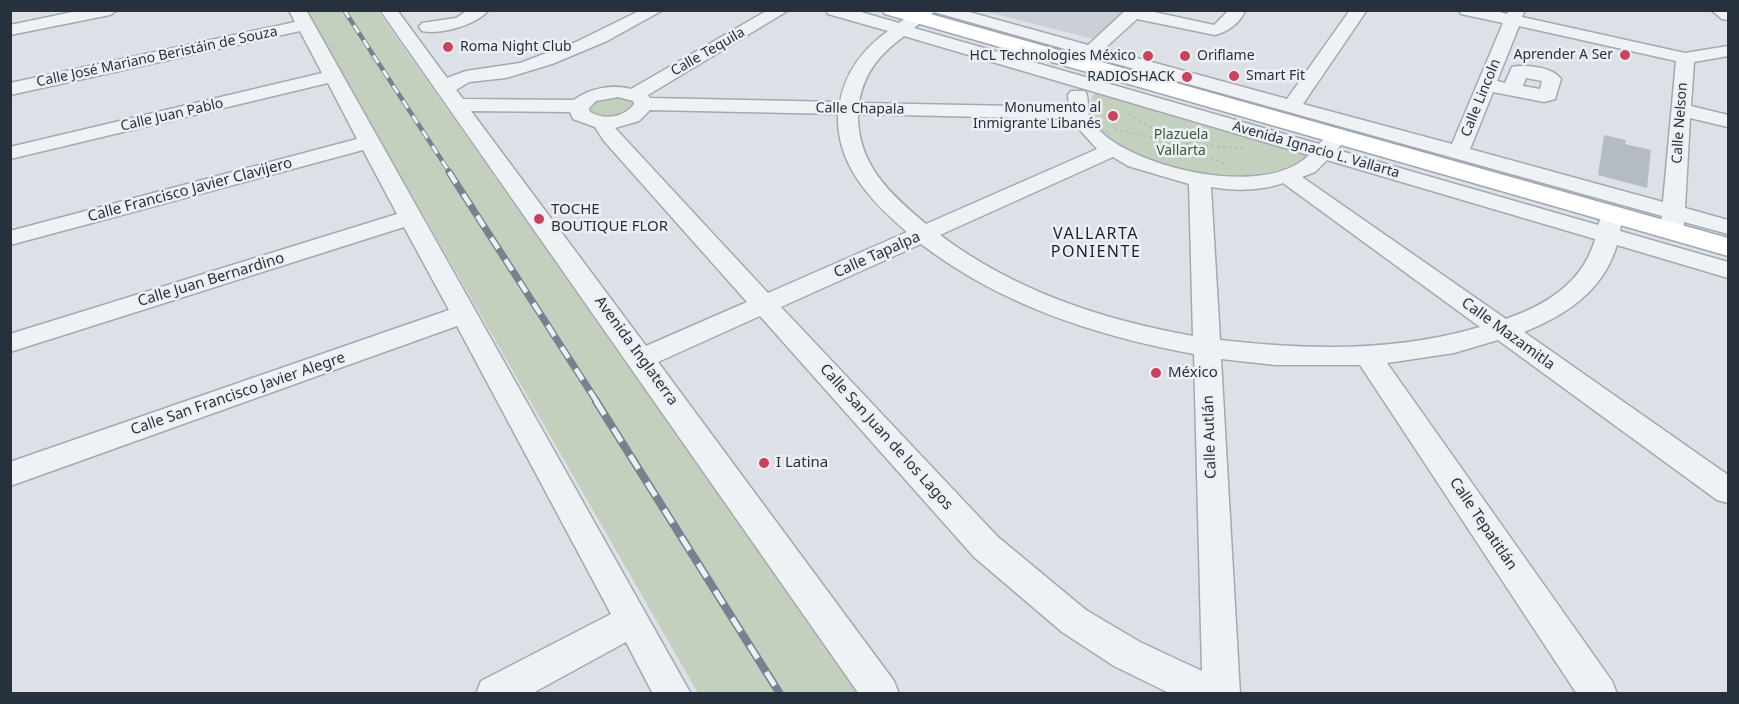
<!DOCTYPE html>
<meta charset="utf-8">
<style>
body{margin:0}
#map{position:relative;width:1739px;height:704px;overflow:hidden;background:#dde1e7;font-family:"Noto Sans",sans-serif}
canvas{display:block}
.frame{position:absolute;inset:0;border:12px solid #27303d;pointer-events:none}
</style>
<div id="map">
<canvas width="1739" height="704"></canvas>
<div class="frame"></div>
</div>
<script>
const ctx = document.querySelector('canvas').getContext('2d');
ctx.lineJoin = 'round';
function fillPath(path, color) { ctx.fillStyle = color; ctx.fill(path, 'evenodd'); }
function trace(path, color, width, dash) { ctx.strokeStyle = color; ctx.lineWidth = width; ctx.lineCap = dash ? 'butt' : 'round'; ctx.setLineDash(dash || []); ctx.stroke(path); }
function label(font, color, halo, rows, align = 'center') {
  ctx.font = font + ' "Noto Sans",sans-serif'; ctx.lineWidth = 5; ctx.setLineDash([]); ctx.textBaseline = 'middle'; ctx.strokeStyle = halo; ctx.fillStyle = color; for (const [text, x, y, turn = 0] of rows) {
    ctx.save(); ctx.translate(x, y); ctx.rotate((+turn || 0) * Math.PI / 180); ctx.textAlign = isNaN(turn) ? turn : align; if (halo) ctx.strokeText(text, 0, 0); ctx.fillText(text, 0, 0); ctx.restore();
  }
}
fillPath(new Path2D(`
 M983,11H1125L1093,39Z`), '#cbd0d8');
fillPath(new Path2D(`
 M306,11H378L859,693H698Z
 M1095,91L1308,154C1255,205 1058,157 1095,91Z
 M608,95L633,99L634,106C623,118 602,121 589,110L591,103Z`), '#c4d0be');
fillPath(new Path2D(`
 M1604,135L1626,140L1625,144L1651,150L1647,188L1598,175Z`), '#b4bbc3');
const minor = new Path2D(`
 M82,10H118L110,15L10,35V25Z
 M289,10H306L691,694H653L626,642L531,694H476L481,681L611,614L457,326L10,486V462L449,310L404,227L10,352V334L397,214L363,150L10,245V231L357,139L328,83L10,159V147L322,73L300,31L10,95V83L295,22Z
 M380,10H397L447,78L466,71L520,63L576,42L641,10H663L607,41L552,64L506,78L469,82L456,90L463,99L574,100C589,88 613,84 631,89L768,10H789L648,95L650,98L840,102C846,71 863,49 888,31L828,14L826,10H854L899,23L916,10H962L1088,45L1126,10H1145L1214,25L1229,10H1245C1241,23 1227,32 1215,35L1137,19L1104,49L1287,99L1350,10H1367L1303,104L1452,144L1503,23L1461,14L1459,10H1492L1507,14L1509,10H1525L1522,17L1685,53L1728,46V56L1694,62L1691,106L1728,115V127L1690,118L1685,208L1728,220V234L1684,222V230L1680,235L1672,237L1664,235L1660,230L1662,216L1095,58L1088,64H1076L1073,60L1079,53L934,12L914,28L1319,144C1326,137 1330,134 1341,137L1344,141L1337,150L1598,225L1604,209L1612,207L1620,209L1623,214L1620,231L1728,262V278L1617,245C1603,291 1566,315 1524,332L1728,475V503L1717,500L1498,340L1454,353L1387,363L1612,681L1617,694H1577L1360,365H1276L1221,359L1240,694H1171L1114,666L1062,632L974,557L760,316L658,362L894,681L899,694H859ZM1519,26L1676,61L1663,202L1470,149L1493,92L1544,102L1555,99L1561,79C1553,67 1526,64 1512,67L1505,83L1497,81ZM904,36L1309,155C1266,197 1152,171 1108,138C1103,134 1092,124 1090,118C1086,109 1090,99 1085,91H1071L1068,95L1069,107L859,103C864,72 880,54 904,36ZM1526,78L1542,81L1540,89L1523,86ZM618,97L633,101L634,104C624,118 604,120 590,112L589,108L596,101ZM650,110L838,114C836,165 871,201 907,232L768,293L615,128L639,121ZM471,111L570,112L573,119L595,127L604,141L747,302L646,346ZM858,114L1070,119L1097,149L926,224C890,194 857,164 858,114ZM1113,157L1128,166L1189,184L1193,336C1102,320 1015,291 940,235ZM1327,160L1595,239L1594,243C1580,285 1545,305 1506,319L1302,177L1315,172ZM1283,183L1480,327C1395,352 1307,350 1220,340L1211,187C1233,191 1261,191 1283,183ZM921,244C1001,305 1096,336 1194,354L1202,671L1140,642L1086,610L998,537L781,307Z
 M468,10H489C476,25 441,35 422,31L419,27L422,23L456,18Z
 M1711,10H1728V20L1722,19Z`);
const major = new Path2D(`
 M882,10H916L1728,238V256L885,14Z`);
trace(minor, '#a3a8b1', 3);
trace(major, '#9da6b2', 3);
trace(new Path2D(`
 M1129,114L1167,137
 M1114,129L1154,138
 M1165,131C1177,130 1187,133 1197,140V148C1182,156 1166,154 1154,141V138Z
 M1170,136L1180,137L1187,144L1172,146L1165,140Z
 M1187,144L1246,149
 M1194,150L1226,165`), '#b7bcc1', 2, [3, 3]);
fillPath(minor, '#eff2f5');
fillPath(major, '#fff');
const railFar2 = new Path2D(`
 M344,10L450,173`);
const railFar1 = new Path2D(`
 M449,172L597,402`);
const rail = new Path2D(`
 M596,401L780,694`);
trace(railFar2, '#778190', 4.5);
trace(railFar1, '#778190', 7);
trace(rail, '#778190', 8);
trace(railFar2, '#ecf0f4', 3, [9]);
trace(railFar1, '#ecf0f4', 4.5, [13]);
trace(rail, '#ecf0f4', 5, [16]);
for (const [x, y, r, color] of [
 [448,47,6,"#ca435e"],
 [1625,55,6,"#ca435e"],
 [1148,56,6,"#ca435e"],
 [1185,56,6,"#ca435e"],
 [1234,76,6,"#ca435e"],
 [1187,77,6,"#ca435e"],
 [1113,116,6,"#ca435e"],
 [539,219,6,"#ca435e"],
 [1156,373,6,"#ca435e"],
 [764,463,6,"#ca435e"]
]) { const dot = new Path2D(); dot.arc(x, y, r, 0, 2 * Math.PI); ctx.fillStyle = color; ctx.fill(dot); trace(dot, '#ecf0f4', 2); }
label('14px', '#27303d', '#ecf0f4', [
 ["Roma Night Club",460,47,"left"],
 ["Aprender A Ser",1613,55],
 ["HCL Technologies México",1136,56],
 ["Oriflame",1197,56,"left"],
 ["Smart Fit",1246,76,"left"],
 ["RADIOSHACK",1175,77],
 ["Monumento al",1101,108],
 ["Inmigrante Libanés",1101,124]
], 'right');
label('14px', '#27303d', '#ecf0f4', [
 ["Calle Tequila",708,52,-30],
 ["Calle José Mariano Beristáin de Souza",157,57,-12],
 ["Calle Lincoln",1481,98,-68],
 ["Calle Chapala",860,109,1],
 ["Calle Juan Pablo",172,115,-13],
 ["Calle Nelson",1680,123,-86],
 ["Avenida Ignacio L. Vallarta",1316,150,16]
]);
label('14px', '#3d5835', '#ecf0f4', [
 ["Plazuela",1181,135],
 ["Vallarta",1181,151]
]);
label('15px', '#27303d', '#ecf0f4', [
 ["Calle Francisco Javier Clavijero",190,190,-15],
 ["Calle Tapalpa",877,255,-24],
 ["Calle Juan Bernardino",211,280,-17],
 ["Calle Mazamitla",1508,334,36],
 ["Avenida Inglaterra",636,351,54],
 ["Calle San Francisco Javier Alegre",238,394,-19],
 ["Calle San Juan de los Lagos",886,437,48],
 ["Calle Autlán",1210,437,-92],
 ["Calle Tepatitlán",1483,524,56]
]);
label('15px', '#27303d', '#ecf0f4', [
 ["TOCHE",551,210],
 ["BOUTIQUE FLOR",551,227],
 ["México",1168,373],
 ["I Latina",776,463]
], 'left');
ctx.letterSpacing = '1.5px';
label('16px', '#19212d', '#ecf0f4', [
 ["VALLARTA",1096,234],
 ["PONIENTE",1096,252]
]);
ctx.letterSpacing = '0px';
</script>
